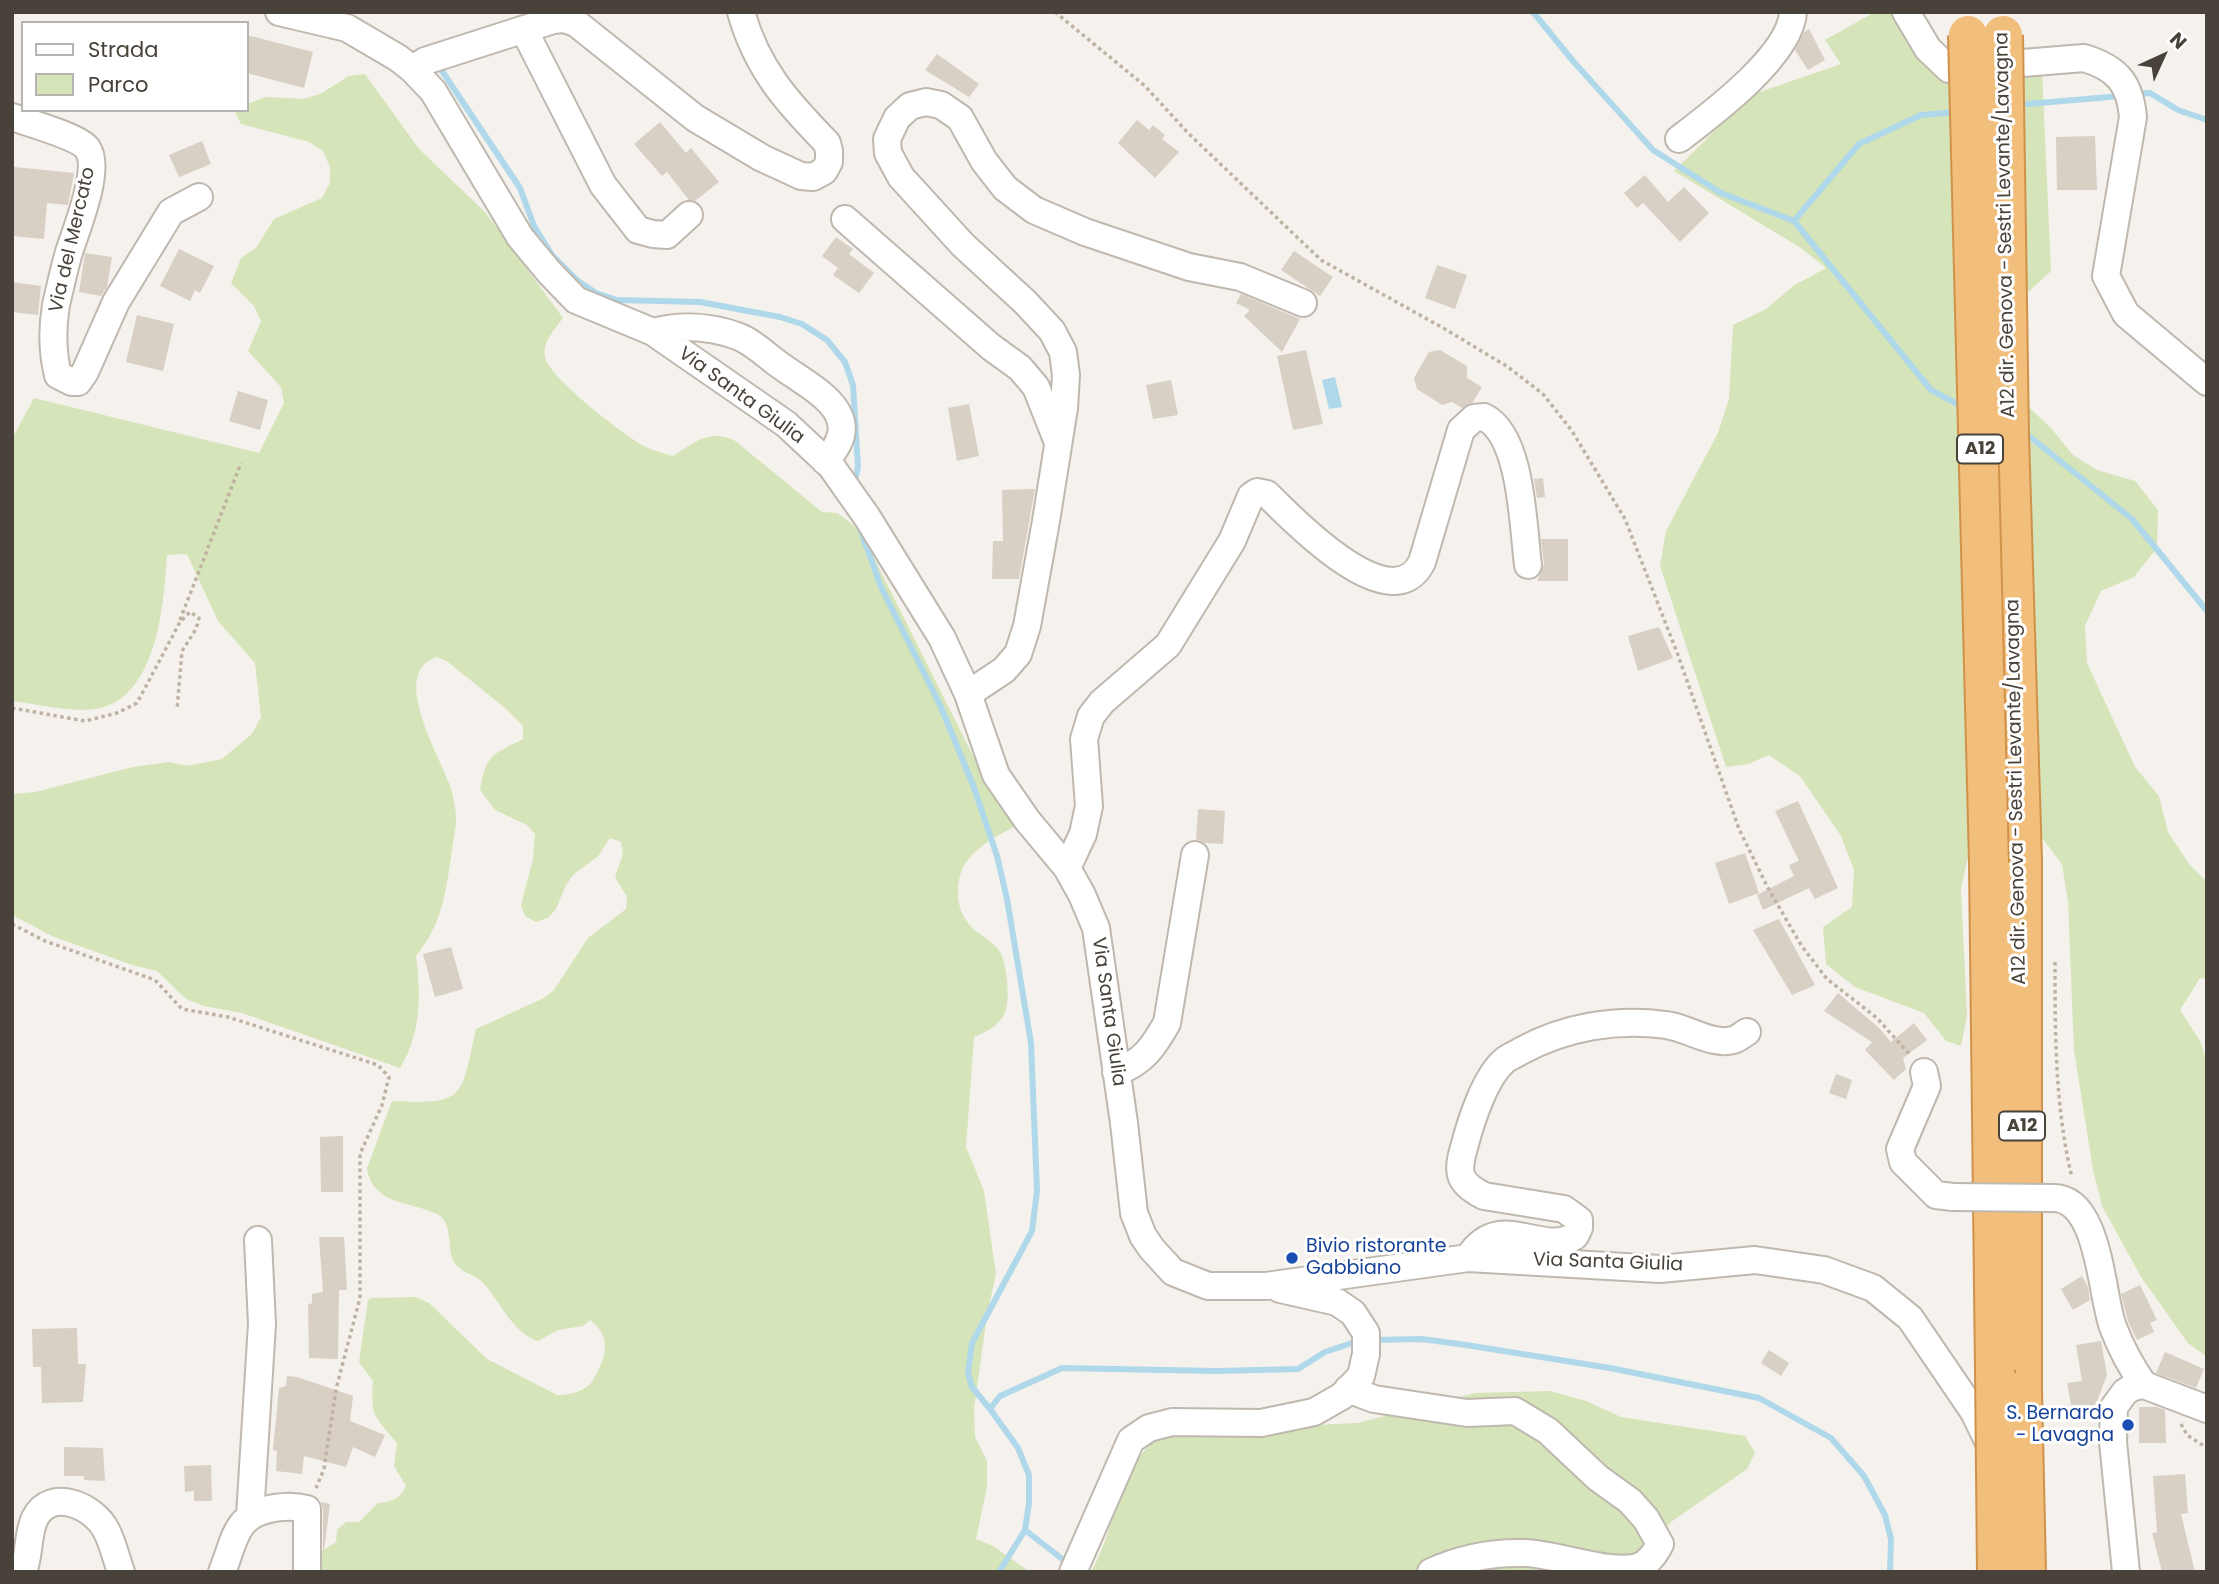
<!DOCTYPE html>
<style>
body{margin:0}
#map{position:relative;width:2219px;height:1584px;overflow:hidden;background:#f5f1ec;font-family:Poppins,sans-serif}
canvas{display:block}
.frame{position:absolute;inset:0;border:14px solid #48423a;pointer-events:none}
.legend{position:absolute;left:21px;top:21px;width:228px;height:91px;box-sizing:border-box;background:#fff;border:2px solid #b6b3b0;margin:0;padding:9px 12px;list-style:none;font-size:21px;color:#48423a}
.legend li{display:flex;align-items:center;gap:14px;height:35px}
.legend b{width:35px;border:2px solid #b6b3b0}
.north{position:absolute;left:2128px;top:21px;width:70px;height:70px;-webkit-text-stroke:5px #fff;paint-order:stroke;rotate:45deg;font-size:19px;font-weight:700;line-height:28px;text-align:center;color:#48423a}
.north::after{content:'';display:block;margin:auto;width:24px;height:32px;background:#48423a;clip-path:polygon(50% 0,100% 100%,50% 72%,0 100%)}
</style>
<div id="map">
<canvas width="2219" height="1584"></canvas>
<div class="frame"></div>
<ul class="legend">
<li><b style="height:9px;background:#fff"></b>Strada</li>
<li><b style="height:19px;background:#d5e4b9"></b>Parco</li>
</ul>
<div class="north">N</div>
</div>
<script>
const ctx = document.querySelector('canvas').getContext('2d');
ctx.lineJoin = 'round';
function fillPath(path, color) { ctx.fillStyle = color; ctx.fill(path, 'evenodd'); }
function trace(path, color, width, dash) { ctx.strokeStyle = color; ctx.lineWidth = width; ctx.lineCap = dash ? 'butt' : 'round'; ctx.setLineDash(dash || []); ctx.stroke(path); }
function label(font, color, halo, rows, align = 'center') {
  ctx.font = font + ' Poppins,sans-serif'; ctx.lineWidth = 6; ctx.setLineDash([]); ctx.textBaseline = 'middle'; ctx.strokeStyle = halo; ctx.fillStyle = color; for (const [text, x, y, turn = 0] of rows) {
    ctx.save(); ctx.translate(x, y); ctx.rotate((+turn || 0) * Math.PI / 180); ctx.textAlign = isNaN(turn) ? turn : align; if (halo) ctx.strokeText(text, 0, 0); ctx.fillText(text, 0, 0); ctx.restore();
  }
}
fillPath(new Path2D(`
 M1875,12H1892L1916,51L2042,70L2051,271L1989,328L2022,401L2050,427L2073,455L2097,470L2135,481L2158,510L2157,548L2134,577L2101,591L2085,626L2087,663L2135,767L2159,796L2168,832L2189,864L2207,882V979L2200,978L2180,1010L2200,1041L2207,1062V1357L2188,1343L2141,1277L2102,1206L2093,1170L2074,1050L2068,901L2062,864L2039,834L1972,838L1961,889L1967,1016L1961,1046L1946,1041L1924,1013L1855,987L1826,964L1823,927L1852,907L1854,870L1841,836L1800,776L1769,755L1748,764L1726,767L1660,566L1666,531L1718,433L1729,399L1733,325L1766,309L1793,286L1826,268L1801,248L1674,171L1751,95L1841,64L1825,40Z
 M365,74L419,149L485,212L563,318C555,329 542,342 545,357C549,378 622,433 642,445C651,450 662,453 673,456C694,443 708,429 734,440L822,512L837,513L860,530L972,754L1017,825C988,841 957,855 958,893C958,904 961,914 968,923C976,934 993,940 1000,952C1007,964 1011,1002 1004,1015C997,1027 986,1032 974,1037L966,1147L984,1191L996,1274L987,1315L974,1409L975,1437L987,1461V1487L976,1539L993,1546L1030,1572H322L317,1566L316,1555L336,1542L337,1530L346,1522H359L378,1503C393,1502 399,1499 406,1486L394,1466L397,1443C375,1416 370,1417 373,1381L359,1362L368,1300L371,1298L416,1297L429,1303L487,1359L557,1395C568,1395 579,1393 589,1385C593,1382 595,1375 598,1371C608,1351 609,1334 590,1320L583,1326L558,1330L538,1341C514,1334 500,1302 484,1284C475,1273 457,1273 452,1258C448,1244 452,1222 437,1214C410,1201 372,1205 367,1168L392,1101C468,1105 460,1097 476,1029L544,998L554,990L588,938L626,909L627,897L615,877L623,854L621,842L610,838L598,856L573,875L566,885L556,909L548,918L536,922L525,916L521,905L533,859L535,834L527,825L495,810L480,790C487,753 491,756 523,739V726L505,708L448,662L437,657C389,671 438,753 449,783C453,793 456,809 456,820C456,832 452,845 451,857C445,896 442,924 416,956C421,995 421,1034 400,1068L242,1013L204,1006L186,999L157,971L132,965L52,936L12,915V794L35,792L133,767L169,762L187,766L222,759L252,734L261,717L255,663L218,621L187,554L167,555C164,602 158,690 104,707C79,715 38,704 12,701V439L34,398L259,453L284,403L281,387L248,351L261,321L254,306L231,283L241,258L256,248L274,219L322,198L330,183V167L323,151L309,142L241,124L234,110H247V104L266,97L303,99L320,94L349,76Z
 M1550,1391L1586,1401L1621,1417L1745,1436L1755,1453L1747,1469L1671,1522L1624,1572H1091C1114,1533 1115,1482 1147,1448C1155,1439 1170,1435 1181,1431L1358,1423L1475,1393Z`), '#d5e4b9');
fillPath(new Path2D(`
 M1335,377L1342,407L1329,409L1322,380Z`), '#afd8eb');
trace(new Path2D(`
 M1533,12L1573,61L1653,150L1721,193L1794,221L1931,390L1965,408
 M438,65L520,188L534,226L552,255L578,281L596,293L617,300L700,302L780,317L802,324L827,340L845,362L853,385L858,467L854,485
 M2135,94L2150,93L2178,110L2207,120
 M2016,105L2121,96
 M1794,221L1859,144L1921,115L1957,112
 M2024,432L2132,519L2207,611
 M859,526L881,587L940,705L973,785L997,856L1007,899L1031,1043L1037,1191L1032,1231L972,1343L968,1373L972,1387L990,1409L1018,1448L1029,1475V1503L1025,1530L999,1572
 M1372,1340L1422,1339L1466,1345L1610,1368L1759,1398L1831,1438L1864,1476L1885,1515L1891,1539L1890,1572
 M990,1409L1000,1396L1062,1368L1217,1371L1298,1369L1325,1352L1361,1340
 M1025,1530L1070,1565`), '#afd8eb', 6);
fillPath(new Path2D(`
 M1809,29L1825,60L1808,70L1795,50L1804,32Z
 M247,35L313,52L304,88L247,73Z
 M937,54L979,84L969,97L925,70Z
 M1137,120L1149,130L1153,125L1165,135L1162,139L1179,152L1155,178L1118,143Z
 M660,122L686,153L691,148L719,182L695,201L689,200L667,172L662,176L634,144Z
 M2095,136L2097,190H2057L2056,137Z
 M202,141L211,164L179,177L169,155Z
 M14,167L74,173L68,205L47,203L44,239L12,236Z
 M1645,175L1668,202L1684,187L1709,213L1680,242L1643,203L1637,208L1624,193Z
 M836,237L853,249L849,254L874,273L859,293L833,275L838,268L822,256Z
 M179,249L214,266L200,293L195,290L190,301L160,286Z
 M1294,251L1333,277L1320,296L1281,270Z
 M85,253L112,257L107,287L101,296L79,292Z
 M1437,265L1467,275L1455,309L1425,298Z
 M12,282L41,286L38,315L12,312Z
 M1241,294L1300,319L1282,352L1244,316L1250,310L1236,303Z
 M137,315L174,324L163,371L126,362Z
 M1306,350L1323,424L1293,430L1277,356Z
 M1440,350L1467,366V378L1482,387L1473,402L1462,408L1452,402L1442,405L1417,389L1414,378L1429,352Z
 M1171,380L1178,415L1153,419L1146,385Z
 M238,391L268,400L260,430L229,421Z
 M969,404L979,456L957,461L948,408Z
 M1543,478L1545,497L1537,498L1534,479Z
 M1035,489L1019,579H992L993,541H1003L1002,490Z
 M1541,539H1568V581H1537L1544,564Z
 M1659,627L1673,658L1638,671L1628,636Z
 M1798,801L1838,888L1815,899L1809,888L1763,910L1757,895L1794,876L1789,865L1799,861L1775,811Z
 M1198,809L1225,811L1223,844L1205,843L1196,839Z
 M1745,853L1759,893L1729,904L1715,863Z
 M1779,919L1815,985L1792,995L1753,930Z
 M451,947L463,989L435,997L423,954Z
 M1838,993L1879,1028L1891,1042L1914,1023L1927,1040L1903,1058L1906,1069L1894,1080L1865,1050L1872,1042L1824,1011Z
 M1836,1074L1852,1080L1846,1099L1829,1093Z
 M343,1136V1192H321L320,1137Z
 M319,1237H344L347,1290H339L338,1359L309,1358L308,1305L312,1303V1294L323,1292Z
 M2082,1276L2088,1287L2090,1300L2073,1310L2061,1289Z
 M2140,1285L2157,1320L2150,1323L2154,1332L2137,1340L2128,1321L2121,1294Z
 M77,1328L78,1364H86L83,1402L42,1403L41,1367H33L32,1329Z
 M2101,1341L2107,1375L2093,1412L2073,1415L2067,1383L2082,1381L2076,1345Z
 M1769,1350L1789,1363L1781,1376L1761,1363Z
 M2165,1352L2204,1369L2196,1388L2156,1373Z
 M287,1376L297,1377L353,1396L350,1421L385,1435L375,1457L353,1447L346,1467L304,1456L302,1474L276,1471L277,1451L273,1450L279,1388L286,1386Z
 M2139,1407H2157L2165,1410L2166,1443H2139Z
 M64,1447L103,1448L105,1481L84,1480V1476H64Z
 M211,1465L212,1501H194V1491L185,1492L184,1466Z
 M2185,1474L2188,1513L2181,1514L2195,1572H2162L2152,1533L2157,1532L2153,1476Z
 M321,1502L330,1504L323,1558V1509Z`), '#d8cfc5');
const minor = new Path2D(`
 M279,12L347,28L398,58L412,69L433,91L520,237L549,272L576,300L653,332L786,424L831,466L867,517L942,638L968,694L996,775L1027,820L1067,868L1082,895L1096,928L1124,1123L1134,1213L1143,1236L1152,1249L1173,1272L1208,1286H1266L1468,1258L1660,1269L1755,1260L1824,1270L1873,1288L1910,1318L1974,1412L1991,1447
 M1906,12L1928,49L1949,69L2084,58C2117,68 2130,83 2133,117L2106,276L2126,314L2207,382
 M524,30L603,185L638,230L653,234L667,235L689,215
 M412,69L425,61L553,20L564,19L576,23L695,118L762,158L801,176L813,177L824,171L829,162V151L827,143C787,102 757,69 741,12
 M12,117C29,123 77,136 87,148C102,168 76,230 69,252C64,269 60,288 56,305C52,329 52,351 58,375L72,382H78L85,372L116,302L171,212L199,197
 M1679,139C1712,114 1791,55 1793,12
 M845,219L991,347L1020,368L1036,387L1057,440
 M653,332C680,325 710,326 737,336C752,341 768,357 781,366C816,391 869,415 825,461
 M968,694L1004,670L1018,654L1027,626L1046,521L1064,408L1066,375L1063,352L1052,331L1025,302L963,245L901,177L888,153L887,139L897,118L910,106L926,102L941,105L960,118L984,161L1005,188L1034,210L1085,232L1189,267L1240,277L1303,303
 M1067,868L1083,834L1089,806L1084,739L1091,716L1102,702L1168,645L1232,541L1251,496L1257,492L1267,494C1292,519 1392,623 1422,562L1461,430L1474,418L1484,417C1522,435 1523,527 1528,565
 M1116,1072C1143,1063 1154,1046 1167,1023L1195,855
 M1924,1072L1927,1086L1900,1149L1903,1162L1936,1195L1953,1197
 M2052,1198C2100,1196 2101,1296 2113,1327C2121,1348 2131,1367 2144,1385
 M1468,1258C1500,1208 1540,1257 1575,1236L1579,1228V1220L1564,1209L1484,1196C1456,1182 1457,1171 1465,1144C1471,1121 1485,1078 1503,1062C1507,1057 1515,1055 1521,1051C1565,1027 1616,1018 1666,1025C1686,1027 1712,1046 1733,1040C1738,1039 1743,1034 1747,1032
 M1348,1389L1374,1399L1467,1413L1515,1411L1548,1431L1598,1478L1630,1501L1646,1519L1660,1544C1655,1554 1649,1563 1638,1567C1611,1575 1556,1554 1526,1553C1493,1552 1461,1558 1431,1572
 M250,1516L262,1324L258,1240
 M23,1572C30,1555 27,1534 35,1518C51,1487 94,1506 106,1530C113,1543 116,1558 121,1572
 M222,1572C236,1538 234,1515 274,1508C286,1506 296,1506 307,1509V1572
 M1073,1572L1131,1440L1149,1428L1172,1422L1261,1423L1314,1412L1342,1396L1361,1376L1366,1354V1333L1353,1313L1337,1302L1280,1289
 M2126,1572L2113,1442L2114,1407L2125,1392L2133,1387L2144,1385L2207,1409`);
const highway = new Path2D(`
 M2009,436L2022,861V1391
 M1989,863L1995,1370`);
trace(minor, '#bfb8af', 30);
trace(highway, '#d0924b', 42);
trace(new Path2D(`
 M1055,12L1145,86L1188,133L1321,260L1445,329L1508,367L1543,394L1572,431L1625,519L1678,655L1739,829L1768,888L1801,945L1827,979L1877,1018L1910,1055
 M180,620L241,463
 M12,708L85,721L117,713L137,703L180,622L190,612L199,618L196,629L182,651L177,710
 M12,924L45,941L155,980L182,1009L228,1017L378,1065L389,1077L382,1105L360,1154V1298L336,1389L324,1469L316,1488
 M2055,962C2055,1035 2055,1106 2072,1178
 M2181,1424L2187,1435L2207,1448`), '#c0b2a2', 3.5, [3.5, 3.5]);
trace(minor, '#fff', 26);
trace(highway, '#f1be7b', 38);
const minorBridge = new Path2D(`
 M1953,1197L2052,1198`);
const highwayBridge = new Path2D(`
 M1968,35L1989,863
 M2003,35L2009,436
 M1995,1370L1997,1572
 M2022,1391L2026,1572`);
trace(minorBridge, '#bfb8af', 30, []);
trace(highwayBridge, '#d0924b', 42, []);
trace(minorBridge, '#fff', 26);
trace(highwayBridge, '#f1be7b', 38);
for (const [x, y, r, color] of [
 [1292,1258,7,"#1a4fb4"],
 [2128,1425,7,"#1a4fb4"]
]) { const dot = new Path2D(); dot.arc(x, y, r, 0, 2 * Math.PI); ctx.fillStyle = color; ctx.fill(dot); trace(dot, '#fff', 2.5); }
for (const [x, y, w] of [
 [1980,449,46],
 [2022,1126,46]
]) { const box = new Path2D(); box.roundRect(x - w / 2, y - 14.5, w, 29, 5); ctx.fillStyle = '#fff'; ctx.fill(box); trace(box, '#48423a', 2); }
label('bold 18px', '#48423a', null, [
 ["A12",1980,449],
 ["A12",2022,1126]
]);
label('19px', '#48423a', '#fff', [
 ["A12 dir. Genova - Sestri Levante/Lavagna",2006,225,-91],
 ["Via del Mercato",73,240,-77],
 ["Via Santa Giulia",741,396,36],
 ["A12 dir. Genova - Sestri Levante/Lavagna",2017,792,-91],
 ["Via Santa Giulia",1108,1012,82],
 ["Via Santa Giulia",1608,1263,2]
]);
label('19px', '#164399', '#fff', [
 ["Bivio ristorante",1306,1247],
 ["Gabbiano",1306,1269],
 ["S. Bernardo",2114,1414,"right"],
 ["- Lavagna",2114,1436,"right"]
], 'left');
</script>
